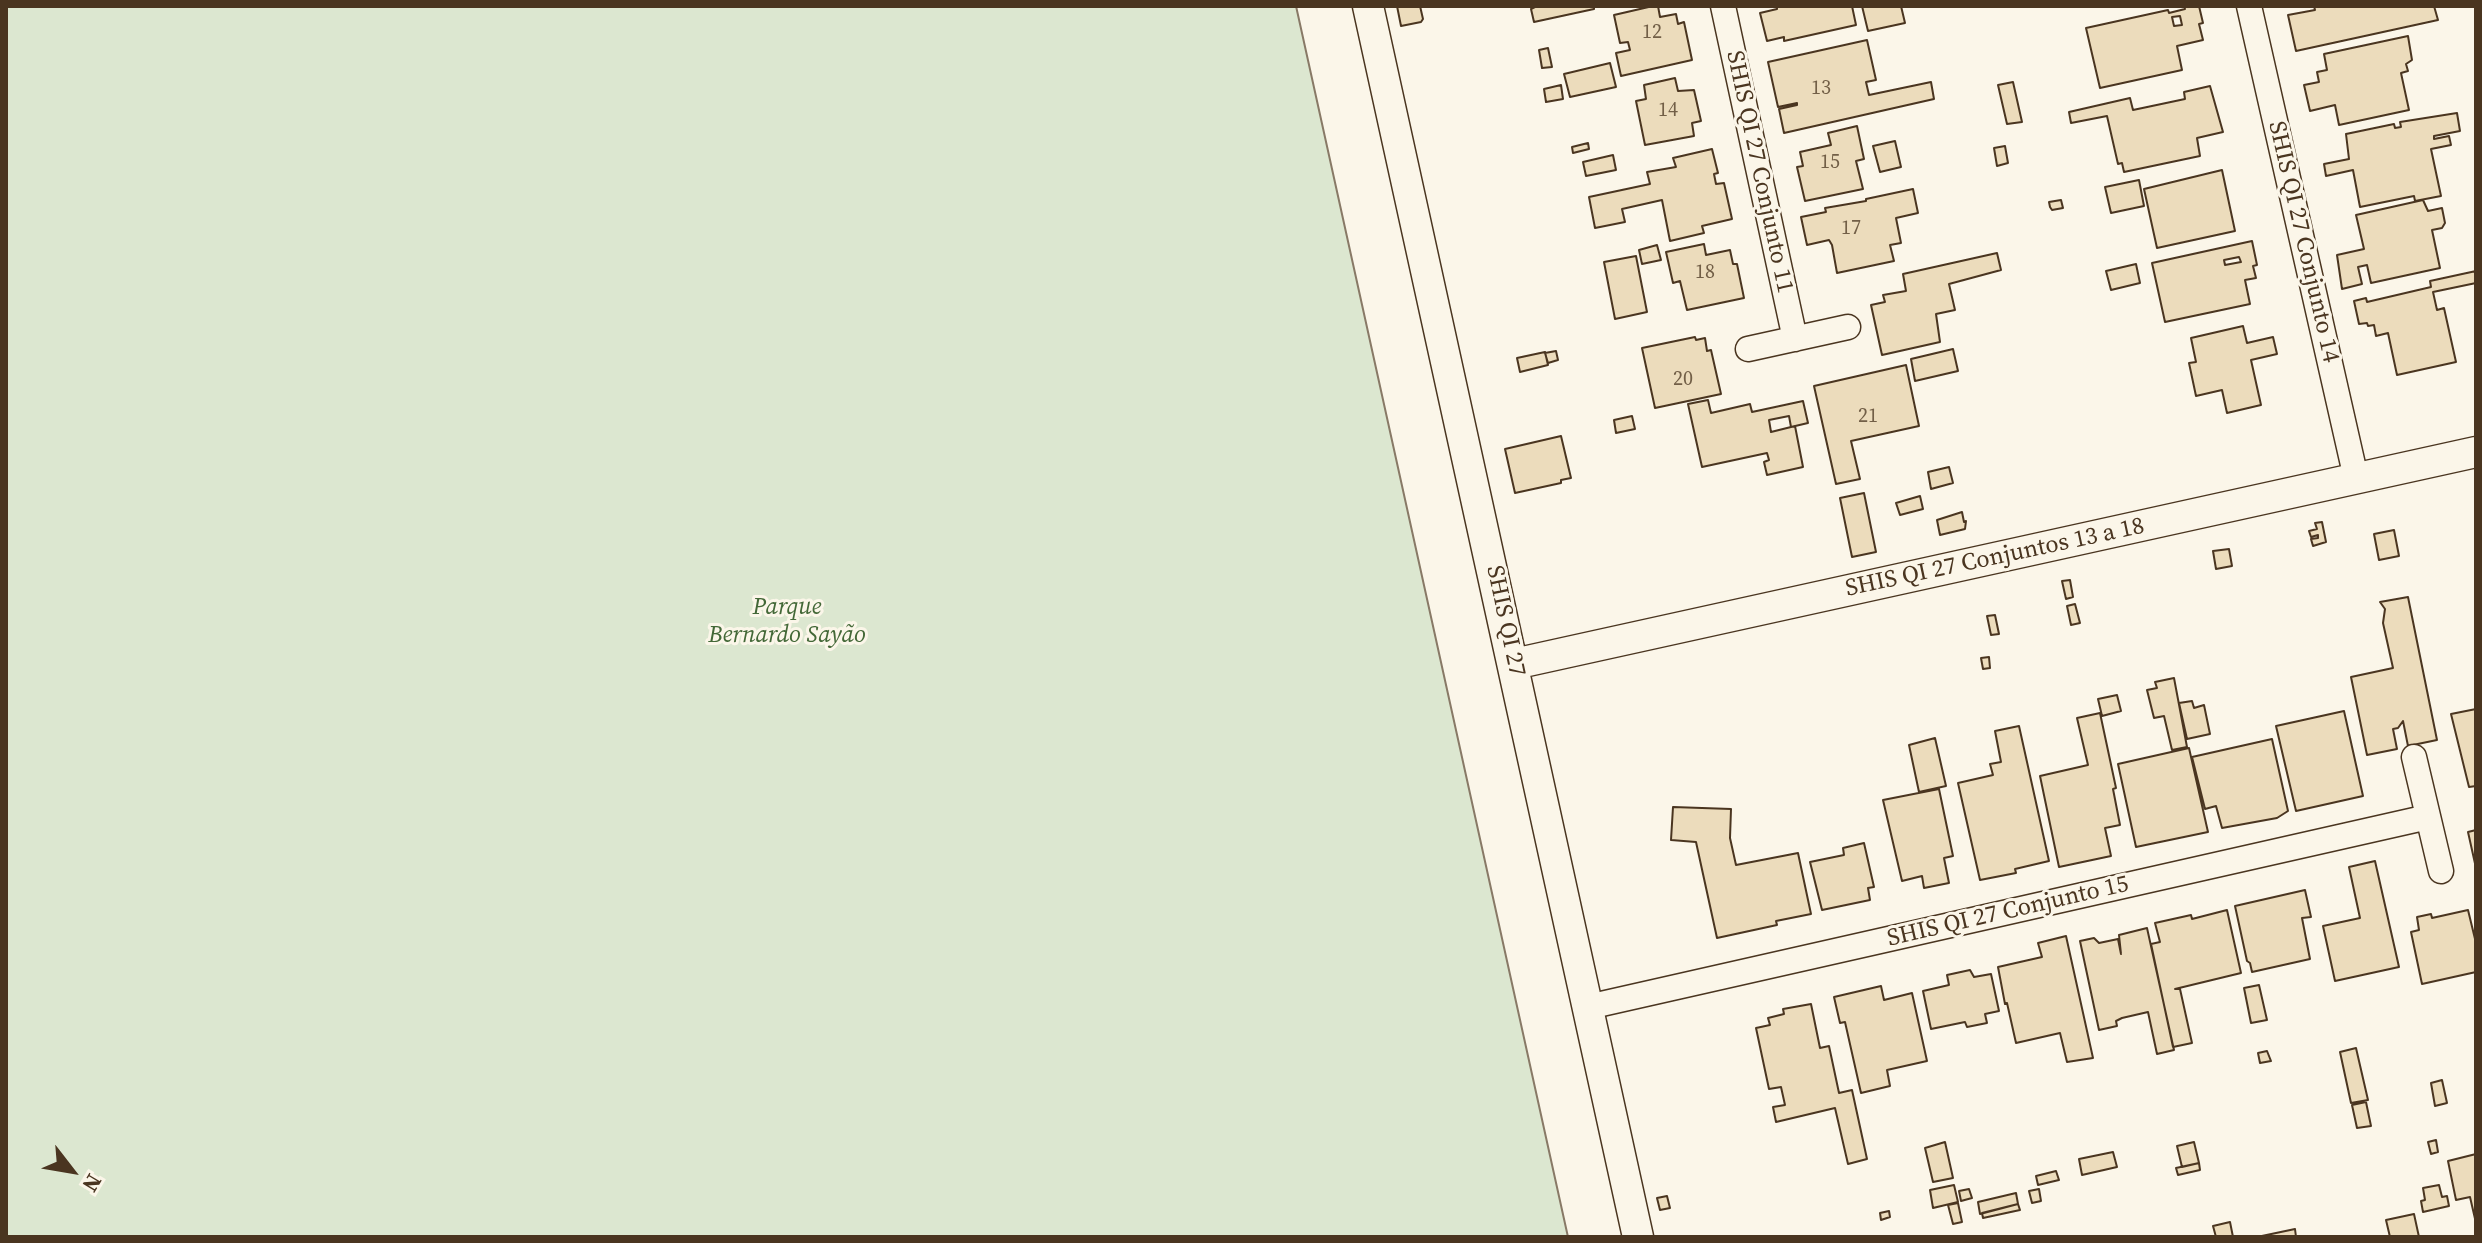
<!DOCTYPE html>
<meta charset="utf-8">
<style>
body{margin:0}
#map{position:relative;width:2482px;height:1243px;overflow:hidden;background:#fbf6e9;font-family:"Source Serif 4",serif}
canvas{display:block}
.frame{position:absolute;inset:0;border:8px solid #4a3520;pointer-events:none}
.north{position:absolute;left:32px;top:1131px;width:80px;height:80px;-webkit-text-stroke:6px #fbf6e9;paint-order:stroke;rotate:121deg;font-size:22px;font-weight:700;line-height:32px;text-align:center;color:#4a3520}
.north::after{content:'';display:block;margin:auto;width:28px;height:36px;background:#4a3520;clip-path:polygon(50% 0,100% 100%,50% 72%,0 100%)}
</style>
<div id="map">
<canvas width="2482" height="1243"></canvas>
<div class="frame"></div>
<div class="north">N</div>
</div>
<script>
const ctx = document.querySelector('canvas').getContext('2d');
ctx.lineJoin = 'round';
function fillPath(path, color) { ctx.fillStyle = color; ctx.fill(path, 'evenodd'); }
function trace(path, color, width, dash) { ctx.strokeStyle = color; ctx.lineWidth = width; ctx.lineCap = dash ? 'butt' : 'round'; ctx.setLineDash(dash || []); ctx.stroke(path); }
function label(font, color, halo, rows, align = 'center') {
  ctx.font = font + ' "Source Serif 4",serif'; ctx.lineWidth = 6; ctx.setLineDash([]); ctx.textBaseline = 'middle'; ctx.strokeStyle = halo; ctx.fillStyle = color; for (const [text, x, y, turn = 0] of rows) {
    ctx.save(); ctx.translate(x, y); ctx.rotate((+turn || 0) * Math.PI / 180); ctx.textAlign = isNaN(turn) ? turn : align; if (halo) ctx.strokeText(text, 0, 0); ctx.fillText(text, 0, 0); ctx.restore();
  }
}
const green = new Path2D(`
 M6,6H1296L1568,1237H6Z`);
fillPath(green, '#dce7d0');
trace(green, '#887966', 2);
const building = new Path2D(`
 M1397,6H1420L1423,19L1421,22L1401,26Z
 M1537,6H1594V9L1534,22L1531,9Z
 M1653,6H1658L1660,17L1676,14L1678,24L1684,22L1692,60L1621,76L1616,53L1630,50L1628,42L1620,43L1614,15Z
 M1777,6H1852L1856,25L1784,41V37L1767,41L1760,13L1777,9Z
 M1862,6H1901L1905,23L1868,31Z
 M2184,6H2199L2203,23L2199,24L2203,40L2177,46L2182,70L2100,88L2086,28L2168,10L2169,13L2185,9ZM2180,16L2182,25L2174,26L2172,17Z
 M2314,6H2434L2438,20L2296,51L2288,15L2315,10Z
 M2408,36L2412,60L2406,64L2408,71L2401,73L2409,110L2339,125L2335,105L2310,111L2304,85L2319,82L2317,72L2327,70L2324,54Z
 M1867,40L1876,80L1866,82L1869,95L1931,82L1934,99L1784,133L1779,109L1797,105V103L1778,107L1768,62Z
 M1548,48L1552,67L1542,68L1539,50Z
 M1610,63L1616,87L1570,97L1564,74Z
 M1675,78L1678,91L1694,90L1701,121L1692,123L1694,136L1645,145L1636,101L1646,99L1644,85Z
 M2013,82L2022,122L2007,124L1998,85Z
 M1561,85L1563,99L1546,102L1544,89Z
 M2210,86L2223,132L2197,138L2200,156L2124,172L2122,163L2118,164L2107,116L2071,123L2069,112L2130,98L2133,110L2185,99L2184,92Z
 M2457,113L2460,131L2434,136V139L2449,136L2451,145L2431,149L2441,196L2415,201L2414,196L2360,207L2353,170L2326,176L2324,164L2349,159L2346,134L2394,124L2395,128L2401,127L2400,122Z
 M1857,126L1864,159L1856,161L1863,189L1805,201L1797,167L1803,166L1800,152L1831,145L1828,133Z
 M1895,141L1901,167L1880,172L1873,146Z
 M1588,143L1589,149L1573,153L1572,147Z
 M2005,146L2008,163L1997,166L1994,148Z
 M1712,149L1718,173L1714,174L1716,184L1724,183L1732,219L1702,226L1704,233L1670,241L1662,200L1622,209L1625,222L1595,228L1589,197L1650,184L1647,172L1676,167L1673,158Z
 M1613,155L1616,170L1586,176L1583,162Z
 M2222,170L2235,231L2157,248L2144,189Z
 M2139,180L2144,206L2111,213L2105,187Z
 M1913,189L1918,213L1896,218L1901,243L1890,245L1894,261L1837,273L1832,245L1829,240L1807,245L1801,217L1826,212L1825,208L1866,201V199Z
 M2061,200L2063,208L2052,210L2050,207L2049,202Z
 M2423,200L2428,211L2442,208L2445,223L2442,228L2432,230L2440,268L2371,283L2367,265L2358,267L2362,284L2342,289L2337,255L2364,249L2356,215Z
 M2252,241L2257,265L2253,266L2256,278L2245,280L2250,304L2165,322L2152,263ZM2239,257L2241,262L2225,265L2224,260Z
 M1704,244L1706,255L1730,250L1733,264H1737L1744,298L1687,310L1680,281L1673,283L1666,252Z
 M1657,245L1661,260L1642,264L1639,250Z
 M1997,253L2001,270L1949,284L1955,310L1936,314L1940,342L1882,355L1871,305L1885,302L1883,295L1906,291L1903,274Z
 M1636,256L1647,312L1615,319L1604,262Z
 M2136,264L2140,283L2111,290L2106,271Z
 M2476,271V283L2433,292L2437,310L2444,308L2456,362L2397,375L2388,333L2376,336L2374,325L2368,326L2367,323L2359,324L2354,301L2366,298L2367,302L2431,287L2430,281Z
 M2243,326L2247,343L2273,337L2277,354L2251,360L2261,405L2227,413L2222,390L2196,396L2189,363L2196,362L2191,338Z
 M1695,337L1696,340L1705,338L1707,351L1711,350L1721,394L1655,408L1642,348Z
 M1953,349L1958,371L1915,381L1911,359Z
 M1556,351L1558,360L1548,363L1545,353Z
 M1545,352L1548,365L1520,372L1517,358Z
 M1906,365L1919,426L1851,441L1860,479L1836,484L1814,386Z
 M1708,400L1711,413L1750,404L1752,412L1803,401L1808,423L1791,427L1789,416L1769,420L1771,432L1795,426L1803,467L1767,475L1764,462L1769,460L1767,453L1702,467L1688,404Z
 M1632,416L1635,429L1616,433L1614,420Z
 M1561,436L1571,478L1561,480V483L1515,493L1505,449Z
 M1949,467L1953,483L1931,489L1928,472Z
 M1864,493L1876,552L1852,557L1840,498Z
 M1920,496L1923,509L1900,515L1896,503Z
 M1962,512L1964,522L1966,521L1965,529L1940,535L1937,520Z
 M2322,522L2326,542L2313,546L2311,539L2318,538V535L2311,537L2309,531L2317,529L2315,523Z
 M2394,530L2399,556L2379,560L2374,534Z
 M2229,549L2232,566L2216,569L2213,551Z
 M2070,580L2073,597L2066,599L2062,581Z
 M2408,597L2437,740L2408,746L2403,721L2398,728L2393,729L2397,749L2367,755L2351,677L2393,668L2383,623L2385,609L2380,602Z
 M2075,604L2080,623L2071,625L2067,606Z
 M1995,615L1999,634L1991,635L1987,616Z
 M1989,657L1990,668L1983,669L1981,658Z
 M2174,678L2187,747L2172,750L2164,716L2154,718L2147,690L2157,688L2155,682Z
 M2117,695L2121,711L2102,716L2098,699Z
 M2192,701L2194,708L2204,705L2210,734L2187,739L2179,703Z
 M2476,709V786L2469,787L2451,714Z
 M2344,711L2363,796L2296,811L2276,726Z
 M2100,713L2116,788L2113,789L2120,825L2105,828L2111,856L2059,867L2040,776L2088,765L2077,718Z
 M2019,726L2049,861L2015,869L2016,873L1980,880L1958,783L1993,775L1990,764L2001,762L1995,731Z
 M1935,738L1946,786L1919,792L1909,745Z
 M2272,739L2288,811L2277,818L2222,828L2216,806L2205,809L2192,757Z
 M2189,748L2208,832L2136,847L2118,764Z
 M1939,789L1953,856L1944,858L1949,883L1924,888L1922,876L1902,881L1883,800Z
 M1673,807L1731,809L1730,838L1736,865L1798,853L1811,914L1776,921L1777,925L1717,938L1696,842L1671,840Z
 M2476,830V868L2468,832Z
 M1864,843L1874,887L1868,888L1870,900L1822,910L1810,862L1844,855L1843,848Z
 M2375,861L2399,967L2335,981L2323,926L2360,918L2349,867Z
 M2305,890L2311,917L2302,918L2310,959L2252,972L2250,963L2247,961L2235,906Z
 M2227,910L2241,973L2175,989H2180L2192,1043L2173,1047L2151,944L2160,942L2155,923L2191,915L2192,919Z
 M2468,910L2476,943V972L2422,984L2411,932L2419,930L2417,917L2431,914L2432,918Z
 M2147,928L2174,1050L2157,1054L2148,1012L2122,1018L2116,1021L2117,1026L2099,1030L2080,941L2094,938L2099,943L2118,939L2121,954L2119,935Z
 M2066,936L2093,1058L2067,1062L2060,1033L2016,1043L2007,1003L2005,1004L1998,967L2042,957L2038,943Z
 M1970,970L1974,977L1991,974L1999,1011L1985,1014L1987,1023L1967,1027L1965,1022L1931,1029L1923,991L1949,985L1947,975Z
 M2259,985L2267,1020L2251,1023L2244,988Z
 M1881,986L1884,1000L1912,993L1927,1061L1887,1070L1890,1086L1861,1093L1845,1022L1840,1023L1834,997Z
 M1811,1004L1820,1048L1829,1046L1839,1093L1852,1090L1867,1159L1848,1164L1835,1108L1776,1122L1773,1107L1785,1105L1781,1087L1769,1089L1756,1028L1770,1025L1768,1018L1784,1014L1783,1009Z
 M2356,1048L2368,1100L2351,1103L2340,1052Z
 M2267,1051L2271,1061L2260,1063L2258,1053Z
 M2442,1080L2447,1103L2435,1106L2431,1083Z
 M2366,1102L2371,1126L2357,1128L2352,1105Z
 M2436,1140L2438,1152L2431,1154L2428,1142Z
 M1945,1142L1953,1178L1933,1182L1925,1148Z
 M2194,1142L2199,1163L2182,1167L2177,1146Z
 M2113,1152L2117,1167L2082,1175L2079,1159Z
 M2476,1154V1223L2470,1197L2456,1200L2448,1161Z
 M2199,1163L2200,1170L2178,1175L2176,1168Z
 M2056,1171L2059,1180L2038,1185L2036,1176Z
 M1954,1185L1958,1202L1933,1208L1930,1190Z
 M2439,1185L2442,1197L2447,1196L2449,1206L2423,1212L2421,1201L2425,1200L2423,1188Z
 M1969,1189L1972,1198L1961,1201L1959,1191Z
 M2039,1189L2041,1201L2032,1203L2029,1191Z
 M2016,1193L2018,1204L1980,1214L1978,1202Z
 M1667,1196L1670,1208L1660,1210L1657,1198Z
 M1958,1203L1962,1222L1953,1224L1948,1205Z
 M2018,1204L2020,1210L1983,1218L1982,1213Z
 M1889,1211L1890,1217L1881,1220L1880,1213Z
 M2414,1214L2419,1237H2390L2386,1220Z
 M2230,1222L2233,1237H2216L2213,1226Z
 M2295,1229L2296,1237H2257Z`);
fillPath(building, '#ecdcbc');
trace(building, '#4a3520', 2);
const minor = new Path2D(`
 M1723,6L1795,339
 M2249,6L2356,478
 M1748,349L1848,327
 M2414,757L2441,871
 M1588,1007L2428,817`);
const tertiary = new Path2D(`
 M1368,6L1638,1237
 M1514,664L2476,452`);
trace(minor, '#4a3520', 27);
trace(tertiary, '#4a3520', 33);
trace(minor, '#fbf6e9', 24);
trace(tertiary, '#fbf6e9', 30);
label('20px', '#725f47', null, [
 ["12",1652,33],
 ["13",1821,89],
 ["14",1668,111],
 ["15",1830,163],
 ["17",1851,229],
 ["18",1705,273],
 ["20",1683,380],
 ["21",1868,417]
]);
label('24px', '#4a3520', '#fbf6e9', [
 ["SHIS QI 27 Conjunto 11",1759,172,78],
 ["SHIS QI 27 Conjunto 14",2303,242,77],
 ["SHIS QI 27 Conjuntos 13 a 18",1995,558,-12],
 ["SHIS QI 27",1505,621,78],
 ["SHIS QI 27 Conjunto 15",2008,912,-13]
]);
label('italic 24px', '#436837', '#fbf6e9', [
 ["Parque",787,608],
 ["Bernardo Sayão",787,636]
]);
</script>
